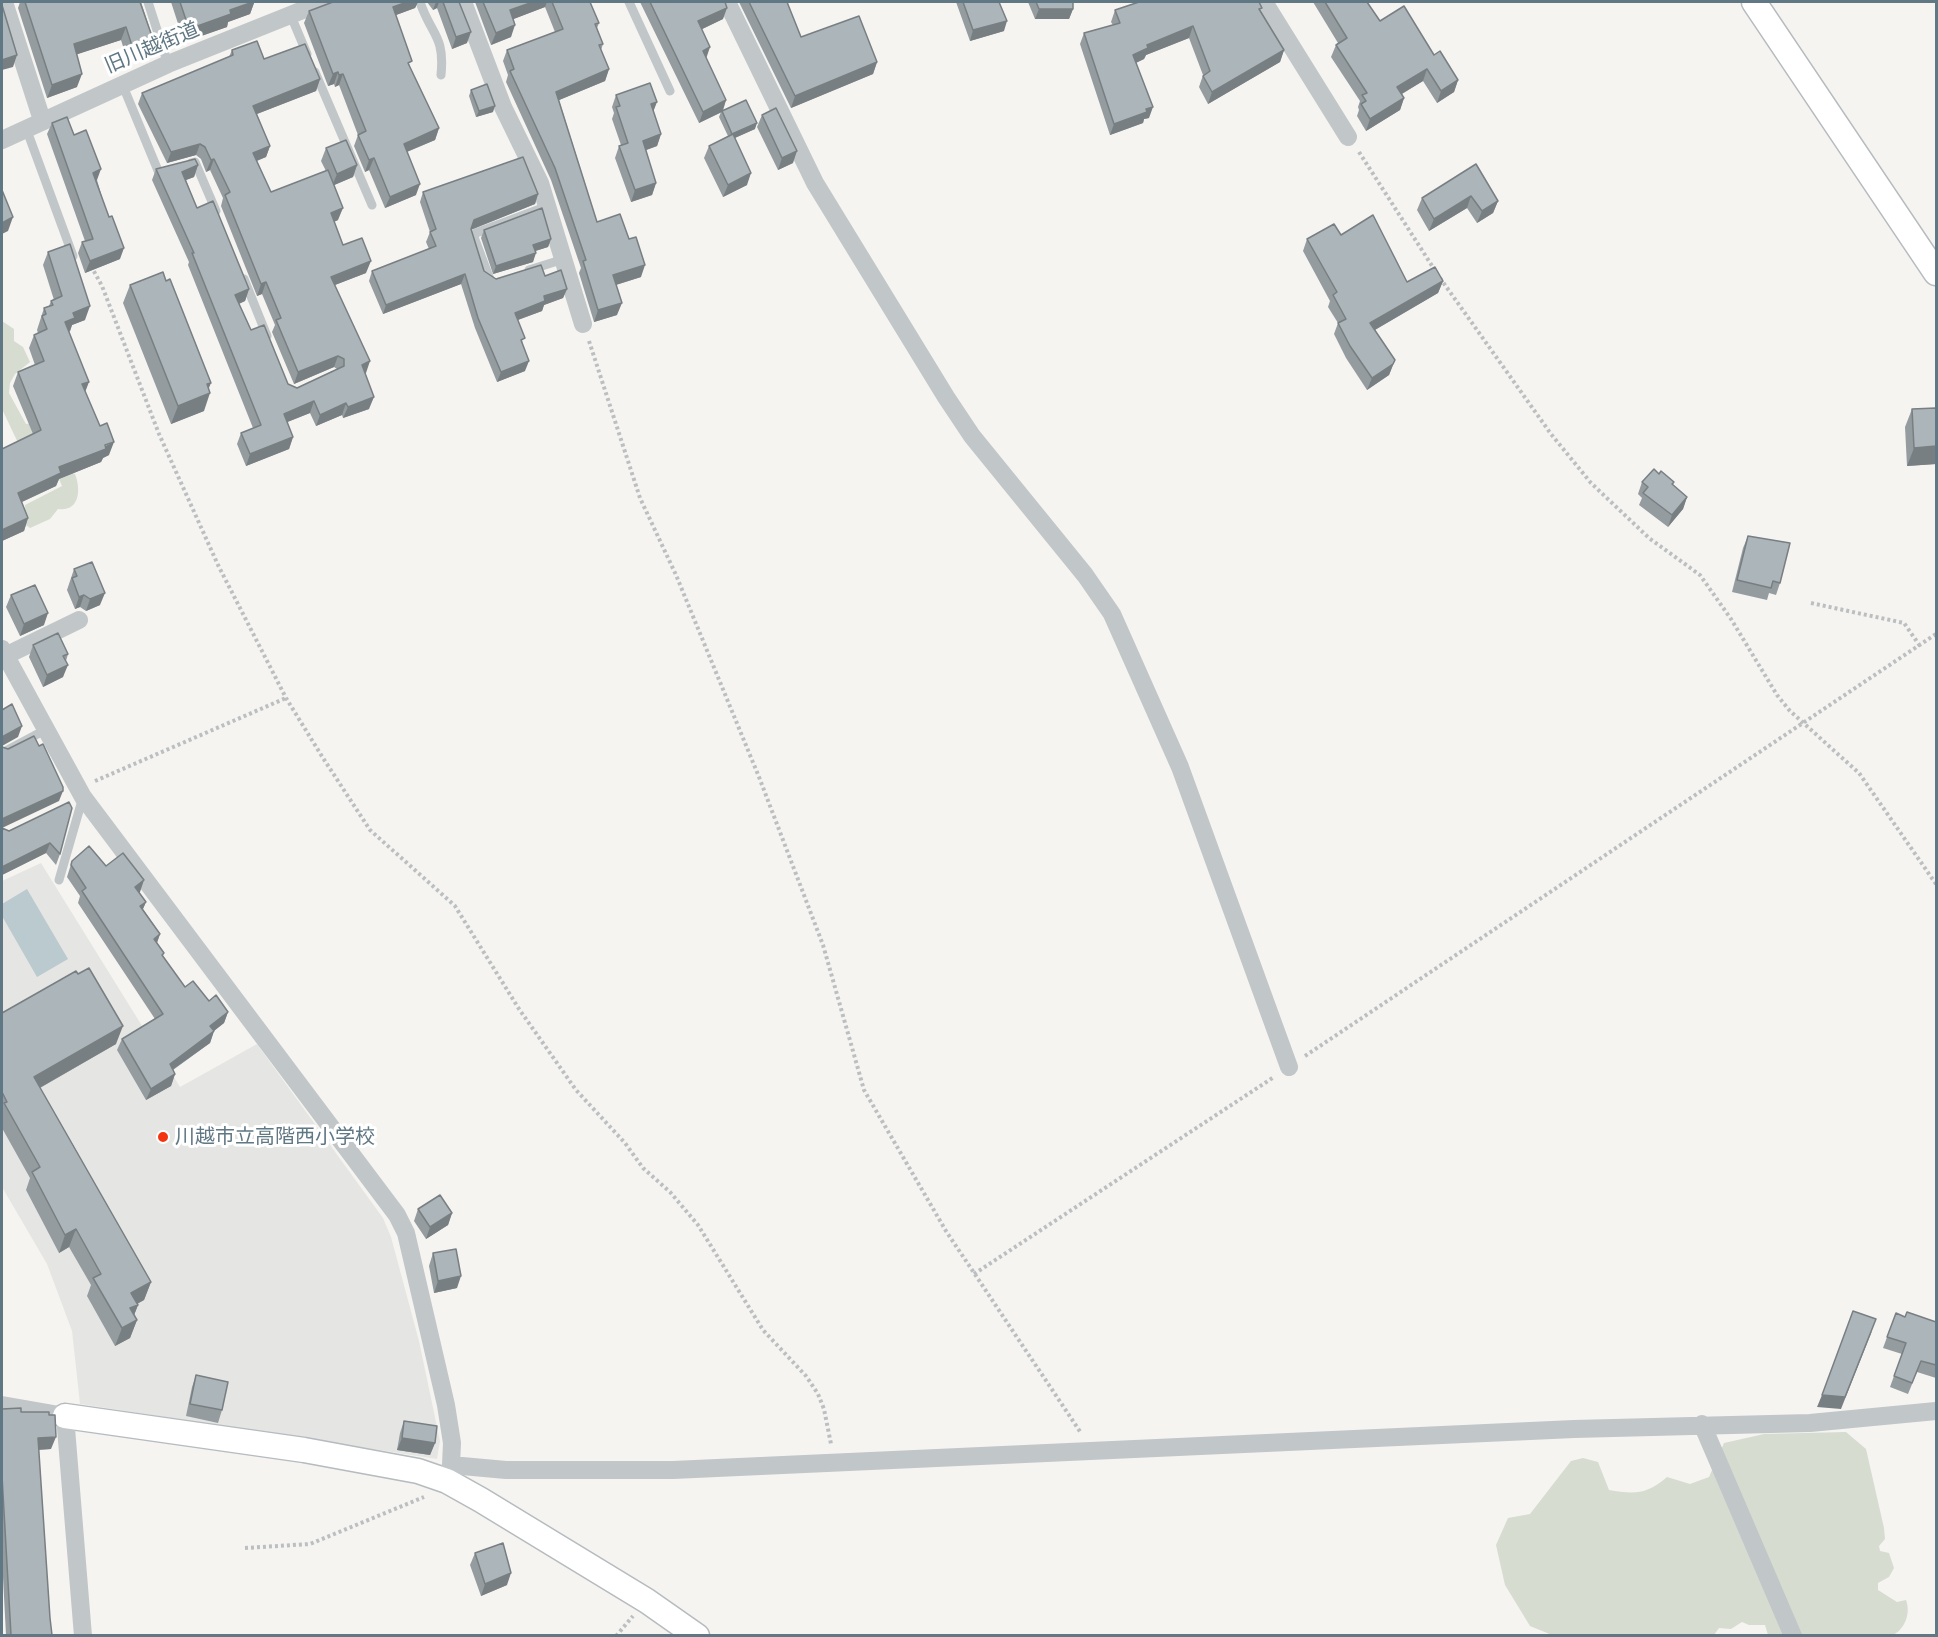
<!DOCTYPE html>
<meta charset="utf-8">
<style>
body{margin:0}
#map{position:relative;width:1938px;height:1637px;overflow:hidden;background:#f5f4f0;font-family:"Work Sans",sans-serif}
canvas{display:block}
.frame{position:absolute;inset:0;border:3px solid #607784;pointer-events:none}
</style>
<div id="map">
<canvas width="1938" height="1637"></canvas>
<div class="frame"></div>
</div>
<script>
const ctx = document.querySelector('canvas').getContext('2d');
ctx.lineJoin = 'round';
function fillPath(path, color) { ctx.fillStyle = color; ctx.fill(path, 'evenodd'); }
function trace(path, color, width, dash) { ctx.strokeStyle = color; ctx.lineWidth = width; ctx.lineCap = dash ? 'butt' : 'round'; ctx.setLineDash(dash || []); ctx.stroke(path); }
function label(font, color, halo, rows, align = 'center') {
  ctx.font = font + ' "Work Sans","Noto Sans JP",sans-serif'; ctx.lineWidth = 6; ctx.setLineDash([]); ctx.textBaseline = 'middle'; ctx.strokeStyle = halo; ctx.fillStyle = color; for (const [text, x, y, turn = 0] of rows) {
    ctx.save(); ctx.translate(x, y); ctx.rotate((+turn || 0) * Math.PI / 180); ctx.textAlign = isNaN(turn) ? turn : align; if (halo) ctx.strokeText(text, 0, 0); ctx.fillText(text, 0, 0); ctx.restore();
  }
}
fillPath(new Path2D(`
 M41,863L180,1087L257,1044L383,1218L391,1237L419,1341L440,1441L437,1459L80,1404L72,1331L47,1264L2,1187V881Z`), '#e5e6e3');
fillPath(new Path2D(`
 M2,321L14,329V341L23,347L30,362L15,374L10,383L9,393L26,424L36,423L68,472L75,474C81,489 80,512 58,509L50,519L30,528L26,525L25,505L62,486L42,438L20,447L2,409Z
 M1846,1432L1866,1449L1884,1528L1885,1539L1879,1546L1880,1551L1889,1553L1894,1568L1889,1577L1878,1583V1590L1897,1602L1906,1600C1911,1613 1905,1629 1893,1635H1768L1765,1625H1749L1742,1622L1731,1629L1719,1628L1714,1635H1552L1530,1626L1505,1585L1496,1545L1508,1518L1530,1514L1571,1461L1583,1458L1598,1462L1609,1490C1633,1494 1647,1495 1667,1477L1690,1484L1709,1477L1724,1443L1764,1434Z`), '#d6dcd0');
fillPath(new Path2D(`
 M27,889L68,959L37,977L2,916V904Z`), '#bbcace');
const secondary = new Path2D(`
 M1754,2L1936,273
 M65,1416L304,1450L418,1471L447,1481L481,1500L647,1601L697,1636`);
trace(secondary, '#b5bbbf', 27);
trace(new Path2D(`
 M1359,152L1436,272
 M91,266L102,286L159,434L218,565L286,698L323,758L370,830L455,906L519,1009L576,1090L625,1143L643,1168L670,1192L698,1225L763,1330L806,1376L818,1394L824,1409L831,1444
 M1440,278L1551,434L1591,483L1649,538L1700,575L1731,619L1777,695L1790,711L1859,773L1936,884
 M589,341L640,498L676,575L759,777L823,945L864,1090L946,1231L1081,1433
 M1811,603L1904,623L1920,646
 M95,781L286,698
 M1305,1056L1936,634
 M974,1274L1274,1077
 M245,1548L310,1544L424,1497
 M616,1636L633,1616`), '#bcbfc1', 4, [3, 3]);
trace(new Path2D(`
 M148,2L168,64
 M420,2C431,35 445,35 441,75
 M629,2L670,91
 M291,16L307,54
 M315,72L372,205
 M123,86L159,173H164
 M26,128L73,256
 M191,163L195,162L216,211
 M529,270L564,259
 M244,279L267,336
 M491,282L474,237L476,233L548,206
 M2,753L45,730
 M59,880L83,797`), '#c1c6c9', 9);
trace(new Path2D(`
 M4,2L42,120
 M463,2L503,107L540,183L583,324
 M727,2L815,183L946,397L972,436L1085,575L1112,614L1180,767L1289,1067
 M1264,2L1348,137
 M2,140L168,64L323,2
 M2,649L83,797L397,1215L406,1233L446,1405L452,1443L451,1465
 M5,656L79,620
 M2,1405L65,1416L83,1636
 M1702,1424L1793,1636
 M447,1481L451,1465L506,1470H673L1574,1429L1810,1423L1936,1411`), '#c1c6c9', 18);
trace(secondary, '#fff', 24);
fillPath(new Path2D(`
 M20,2H141L154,42L149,55L128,62L121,40L77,54V87L47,98L18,8Z
 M171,2H259L254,3L250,14L228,22L227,27L184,42Z
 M333,2H418L415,8L396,15L410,67L439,128L435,140L407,152L416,195L385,208L369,170L365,172L354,146L358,135L339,85L335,87L334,84L328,86L304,23L309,11Z
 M427,2H459L467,43L452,49L437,8L433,10Z
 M475,2H590L599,23L597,28L603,44L601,50L609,69L605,81L559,100L597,222L641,277L616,285L617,315L594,322L579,273L581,268L551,180L506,82L508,75L503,61L507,50L555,32L545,7L513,19L511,37L491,45Z
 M640,2H725L723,19L702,29L706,58L726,100L723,111L755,129L735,138L747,185L723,197L704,158L709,146L728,136L719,117L721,112L699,123Z
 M739,2H787L801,37L877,62L873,74L791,108Z
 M956,2H999L1004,31L970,41Z
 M1028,2H1073V9L1069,19H1035Z
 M1313,2H1367L1380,21L1434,55L1458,80L1454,92L1437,103L1423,81L1402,94L1404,98L1400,110L1366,131L1357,116L1359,110L1358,107L1360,101L1331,57L1336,45L1338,43Z
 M1115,10H1260L1284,50L1280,62L1208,104L1199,87L1203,75L1189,38L1146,55L1144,59L1136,63L1149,118L1144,119L1143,123L1110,135L1080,44L1084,33L1113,25L1111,22Z
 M232,50L264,59L320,79L316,91L257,114L270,146L266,157L257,161L271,192L326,171L321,161L326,148L357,165L353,177L334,185L338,220L334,222L343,245L366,273L335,285L366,373H365L369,409L343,418L342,415L316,426L310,413L287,422L293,437L289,449L246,466L237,444L241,433L253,428L188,265L189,262L152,180L156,169L198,165L194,177L186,180L197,208L249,289L245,301L239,304L251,330L288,384L297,388L337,369L334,367L294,384L272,332L275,325L262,294L257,296L221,206L223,198L210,170L206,172L201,159L196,155L167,163L138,104L142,93L229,57Z
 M471,90L493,112L476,117L469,96Z
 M616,95L653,112L661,134L657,146L646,150L656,183L652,195L631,202L615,158L619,146L621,145L612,119L614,113L612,107Z
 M762,115L793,163L778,170L757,127Z
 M52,123L74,135L97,180L120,259L85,273L78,253L82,242L85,241L47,134Z
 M1476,164L1498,201L1493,213L1477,223L1467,208L1429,231L1417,210L1422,198Z
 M423,192L538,194L535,204L471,230L484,271L496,279L545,276L567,289L563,298L544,305L542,311L518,320L523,345L525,371L497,382L475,328L461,284L383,314L369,281L372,271L429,249L426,242L430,232L420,202Z
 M484,230L551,239L548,247L535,251L533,262L493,274L481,238Z
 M1341,235L1407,282L1443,281L1438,293L1375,330L1395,360L1389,375L1367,390L1346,358L1334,334L1338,323L1328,307L1330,301L1303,251L1307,239Z
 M48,252L85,320L72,325L70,331L69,332L85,391L109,455L103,458L101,462L59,479L56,486L22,502L28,518L24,531L2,541L33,434L13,386L18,372L35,365L29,348L34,335L38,333L37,330L44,308L49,306L51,301L54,300L43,265Z
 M130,285L204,411L171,424L123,303Z
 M1936,408V464L1907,466L1905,427L1912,409Z
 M1659,474L1674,482L1673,485L1687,497L1683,509L1668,527L1639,505L1642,498L1638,494L1642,482Z
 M1748,536L1780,583L1776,595L1769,593L1767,600L1732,592L1743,548Z
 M74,569L100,605L86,611L80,607L75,609L67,590Z
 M11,595L44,625L20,636L6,607Z
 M33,645L68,654L66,661L63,677L43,687L29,657Z
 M69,802L60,854L56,865L46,853L2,875V828L9,831Z
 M72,861L106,866L140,892H139L146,902L143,909L160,934L157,943L164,953L163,956L185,987L228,1012L224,1023L214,1031L210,1043L173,1070L175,1074L171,1086L146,1100L117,1050L122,1039L155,1019L78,903L80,896L67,877Z
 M2,1013L116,1044L40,1088L151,1282L144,1300L137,1304L138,1305L134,1315L137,1320L130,1338L115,1346L87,1296L91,1285L69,1247L59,1253L26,1190L30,1178L2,1128Z
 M418,1209L452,1213L448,1225L426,1239L414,1221Z
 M433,1253L457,1288L434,1293L429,1266Z
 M1896,1313L1905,1317L1936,1322V1378L1917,1372L1908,1394L1890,1387L1902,1354L1883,1348Z
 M196,1375L222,1410L218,1423L186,1416L192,1387Z
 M2,1409L21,1412L51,1449L38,1450L50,1618L52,1635H6L2,1558Z
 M404,1421L435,1443L430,1455L397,1450L400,1433Z
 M475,1553L507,1585L481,1596L470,1565Z`), '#949c9f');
fillPath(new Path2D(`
 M248,2H259L254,3L250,14L228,22L227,27L184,42L189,29Z
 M407,2H418L415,8L388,18L393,7Z
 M436,2H439L437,8L433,10Z
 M533,2H547L545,7L506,22L510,10Z
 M727,8L723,19L694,33L698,21Z
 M1039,9H1073L1069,19H1035Z
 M1007,21L1004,31L970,41L973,30Z
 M515,25L511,37L491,45L496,33Z
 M1193,26L1189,38L1146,55L1144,59L1129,66L1133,55L1147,45Z
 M126,27L121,40L69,57L74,44Z
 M471,32L467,43L452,49L456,37Z
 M154,42L149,55L128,62L133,49Z
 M710,47L706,59L703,51Z
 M1284,50L1280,62L1208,104L1212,92Z
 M17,55L13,67L2,70V60Z
 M877,62L873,74L791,108L795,96Z
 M609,69L605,81L552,103L556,92Z
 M1427,69L1423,81L1393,99L1397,87Z
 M338,72L334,84L328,86L333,74Z
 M82,74L77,87L47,98L52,85Z
 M343,74L339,85L335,87L339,75Z
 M320,79L316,91L249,117L253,106Z
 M1458,80L1454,92L1437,103L1441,91Z
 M1404,98L1400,110L1366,131L1370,119Z
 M726,100L722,112L699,123L703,112Z
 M657,102L652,115L651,104Z
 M495,106L493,112L476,117L479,111Z
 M1153,107L1149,118L1144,119L1143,123L1110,135L1114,124L1146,109Z
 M757,123L755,129L730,140L732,134Z
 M439,128L435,140L399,155L404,144Z
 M661,134L657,146L638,153L643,141Z
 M200,144L196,155L167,163L171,152Z
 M270,146L266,157L248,164L253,153Z
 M797,151L793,163L778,170L782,158Z
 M374,158L369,170L365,172L369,160Z
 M214,159L210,170L206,172L211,160Z
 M198,165L194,177L178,183L182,172Z
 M357,165L353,177L332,186L337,174Z
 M101,169L97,180L89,184L93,173Z
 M751,173L747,185L723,197L728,185Z
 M656,183L652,195L631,202L635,190Z
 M420,184L416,195L385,208L390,197Z
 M538,194L535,204L470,230L474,220Z
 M1471,196L1467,208L1429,231L1434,219Z
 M1498,201L1493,213L1477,223L1482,211Z
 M343,208L338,220L326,225L331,213Z
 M13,217L8,231L2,234V223Z
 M551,239L548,247L529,253L533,245Z
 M124,248L120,259L85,273L90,261Z
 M536,253L533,262L493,274L496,266Z
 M371,261L366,273L327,288L331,277Z
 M645,265L641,277L609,287L613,275Z
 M465,274L461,284L383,314L386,305Z
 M1443,281L1438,293L1366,335L1370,323Z
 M266,282L262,294L257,296L261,284Z
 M249,289L245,301L231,307L235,295Z
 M567,289L563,298L544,305L542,311L512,322L515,313L544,296Z
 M622,303L617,315L594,322L598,310Z
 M90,306L85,320L72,325L70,331L60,335L65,322L73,313Z
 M338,356L334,367L294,384L298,372Z
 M1395,360L1389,375L1367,390L1372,378Z
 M370,361L366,373L358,376L362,365Z
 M529,361L525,371L497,382L501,372Z
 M89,382L84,395L82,384Z
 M211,383L206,395L210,393L204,411L171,424L178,406L207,384Z
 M374,397L369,409L343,418L348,407Z
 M314,401L310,413L280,425L284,414Z
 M346,403L342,415L316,426L320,415Z
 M293,437L289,449L246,466L250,454Z
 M114,442L109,455L103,458L101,462L59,479L56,486L13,506L18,493L59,467Z
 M1936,446V464L1907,466L1914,448Z
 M1687,497L1683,509L1668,527L1672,515Z
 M28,518L24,531L2,541V530Z
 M105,593L100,605L86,611L90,599Z
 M84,595L80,607L75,609L79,597Z
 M48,613L44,625L20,636L24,624Z
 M68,665L63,677L43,687L47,675Z
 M22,726L18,737L2,746V737Z
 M63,791L59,801L2,828V819Z
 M50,843L46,853L2,875V867Z
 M144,880L140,892L131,898L135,887Z
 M146,902L141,913L140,906Z
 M160,934L156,945L154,939Z
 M228,1012L224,1023L206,1037L210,1026Z
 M123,1026L116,1044L27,1095L34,1077Z
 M214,1031L210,1043L165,1075L170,1064Z
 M175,1074L171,1086L146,1100L151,1089Z
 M452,1213L448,1225L426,1239L430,1227Z
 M76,1229L69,1247L59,1253L65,1235Z
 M461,1276L457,1288L434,1293L438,1281Z
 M151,1282L144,1300L124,1311L131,1293Z
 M138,1305L131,1323L130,1308Z
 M137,1320L130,1338L115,1346L122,1328Z
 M1872,1331L1841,1409L1817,1407L1822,1395Z
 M56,1437L51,1449L33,1450L38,1438Z
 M402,1438L435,1443L430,1455L397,1450Z
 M511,1573L507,1585L481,1596L485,1584Z`), '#787f82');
const building = new Path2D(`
 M25,2H140L154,42L133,49L126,27L74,44L82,74L52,85Z
 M180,2H253L230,10L231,14L189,29Z
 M333,2H407L393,7L412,61L408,63L439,128L404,144L420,184L390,197L374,158L369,160L358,135L366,131L343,74L339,75L338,72L333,74L309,11Z
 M443,2H459L471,32L456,37Z
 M483,2H533L510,10L515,25L496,33Z
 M552,2H590L599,23L595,24L603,44L599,45L609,69L556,92L597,222L620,214L629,239L636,237L645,265L613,275L622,303L598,310L583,261L586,260L555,168L510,71L514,69L507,50L563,29Z
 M650,2H725L727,8L698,21L710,47L703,51L726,100L703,112Z
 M749,2H787L801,37L859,16L877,62L795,96Z
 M963,2H999L1007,21L973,30Z
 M1036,2H1073V9H1039Z
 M1139,2H1259L1262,8L1259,9L1284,50L1212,92L1203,76L1210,71L1193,26L1147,45L1148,48L1133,55L1153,107L1146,109L1147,112L1114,124L1084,33L1120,23L1115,10Z
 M1325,2H1367L1380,21L1404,6L1434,55L1440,51L1458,80L1441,91L1427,69L1397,87L1404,98L1370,119L1361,104L1366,101L1362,95L1367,93L1336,45L1347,38Z
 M2,5L17,55L2,60Z
 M257,41L264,59L305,44L320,79L253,106L270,146L253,153L271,192L328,170L343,208L331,213L343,245L362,238L371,261L331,277L370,361L362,365L374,397L348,407L346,403L320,415L314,401L284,414L293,437L250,454L241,433L261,425L192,253H194L156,169L195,159L198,165L182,172L197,208L213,201L249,289L235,295L251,330L264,325L288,384L297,388L344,366V359L338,356L298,372L276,320L281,318L266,282L261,284L225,195L230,192L214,159L211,160L205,147L200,144L171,152L142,93L233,55L232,50Z
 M650,83L657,102L651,104L661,134L643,141L656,183L635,190L619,146L628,143L616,107L620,106L616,95Z
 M487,84L495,106L479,111L471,90Z
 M746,100L757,123L732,134L722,111Z
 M776,108L797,151L782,158L762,115Z
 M67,117L74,135L86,130L101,169L93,173L109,217L112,216L124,248L90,261L82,242L93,239L52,123Z
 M733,134L751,173L728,185L709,146Z
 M346,140L357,165L337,174L326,148Z
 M523,157L538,194L474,220L471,229L484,271L496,279L541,265L545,276L561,270L567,289L544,296L545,301L515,313L525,338L521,340L529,361L501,372L478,318L465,274L386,305L372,271L436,246L430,232L436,229L423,192Z
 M1476,164L1498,201L1482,211L1471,196L1434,219L1422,198Z
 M2,190L13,217L2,223Z
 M542,208L551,239L533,245L536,253L496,266L484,230Z
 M1373,215L1407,282L1435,267L1443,281L1370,323L1395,360L1393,364L1372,378L1350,346L1338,323L1346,319L1333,295L1337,292L1307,239L1334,224L1341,235Z
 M70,244L90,306L73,313L75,318L65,322L89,382L82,384L100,426L107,423L114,442L105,445L106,449L59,467L61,473L18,493L28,518L2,530V449L41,430L18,372L44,361L34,335L47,329L42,316L46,314L44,308L53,305L51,301L62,296L48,252Z
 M163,272L166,281L170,279L211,383L207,384L210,393L178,406L130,285Z
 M1936,408V446L1914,448L1912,409Z
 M1654,469L1659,474L1661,471L1674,482L1672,484L1687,497L1672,515L1643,493L1648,487L1642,482Z
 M1748,536L1790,543L1780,583L1773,581L1771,588L1737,580Z
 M92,562L105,593L90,599L84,595L79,597L72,578L77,576L74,569Z
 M35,585L48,613L24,624L11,595Z
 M58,633L68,654L63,656L68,665L47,675L33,645Z
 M12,704L22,726L2,737V740V710Z
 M34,736L39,746L43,744L63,787V791L2,819V822V747L8,749Z
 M69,802L72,808L60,854L50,843L2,867V828L9,831Z
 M89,846L106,866L123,853L144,880L135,887L146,902L140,906L160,934L154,939L164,953L162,955L185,987L193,981L209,1001L216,995L228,1012L210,1026L214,1031L170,1064L175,1074L151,1089L122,1039L163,1014L82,891L86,888L71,865L72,861Z
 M89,968L123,1026L34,1077L151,1282L131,1293L138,1305L130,1308L137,1320L122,1328L93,1278L101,1274L76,1229L65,1235L32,1172L40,1167L4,1103L7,1102L2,1092V1013L76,971L78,974Z
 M440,1195L452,1213L430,1227L418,1209Z
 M456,1249L461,1276L438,1281L433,1253Z
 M1853,1311L1876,1319L1845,1397L1822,1395Z
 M1907,1312L1936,1322V1365L1921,1361L1912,1383L1894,1376L1906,1343L1887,1337L1896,1313L1905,1317Z
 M196,1375L228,1382L222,1410L190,1404Z
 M21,1408V1412H49V1415H55L56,1437L38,1438L50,1618L52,1635H11L2,1476V1409Z
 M404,1421L437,1426L435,1443L402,1438Z
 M503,1543L511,1573L485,1584L475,1553Z`);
fillPath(building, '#acb5b9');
trace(building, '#787f82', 1.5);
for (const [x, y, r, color] of [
 [163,1137,6,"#f43410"]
]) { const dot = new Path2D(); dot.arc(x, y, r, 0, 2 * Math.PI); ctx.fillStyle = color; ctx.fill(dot); trace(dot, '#fff', 2); }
label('20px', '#607784', '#fff', [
 ["旧川越街道",152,48,-23]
]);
label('20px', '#607784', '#fff', [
 ["川越市立高階西小学校",175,1137]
], 'left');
</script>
